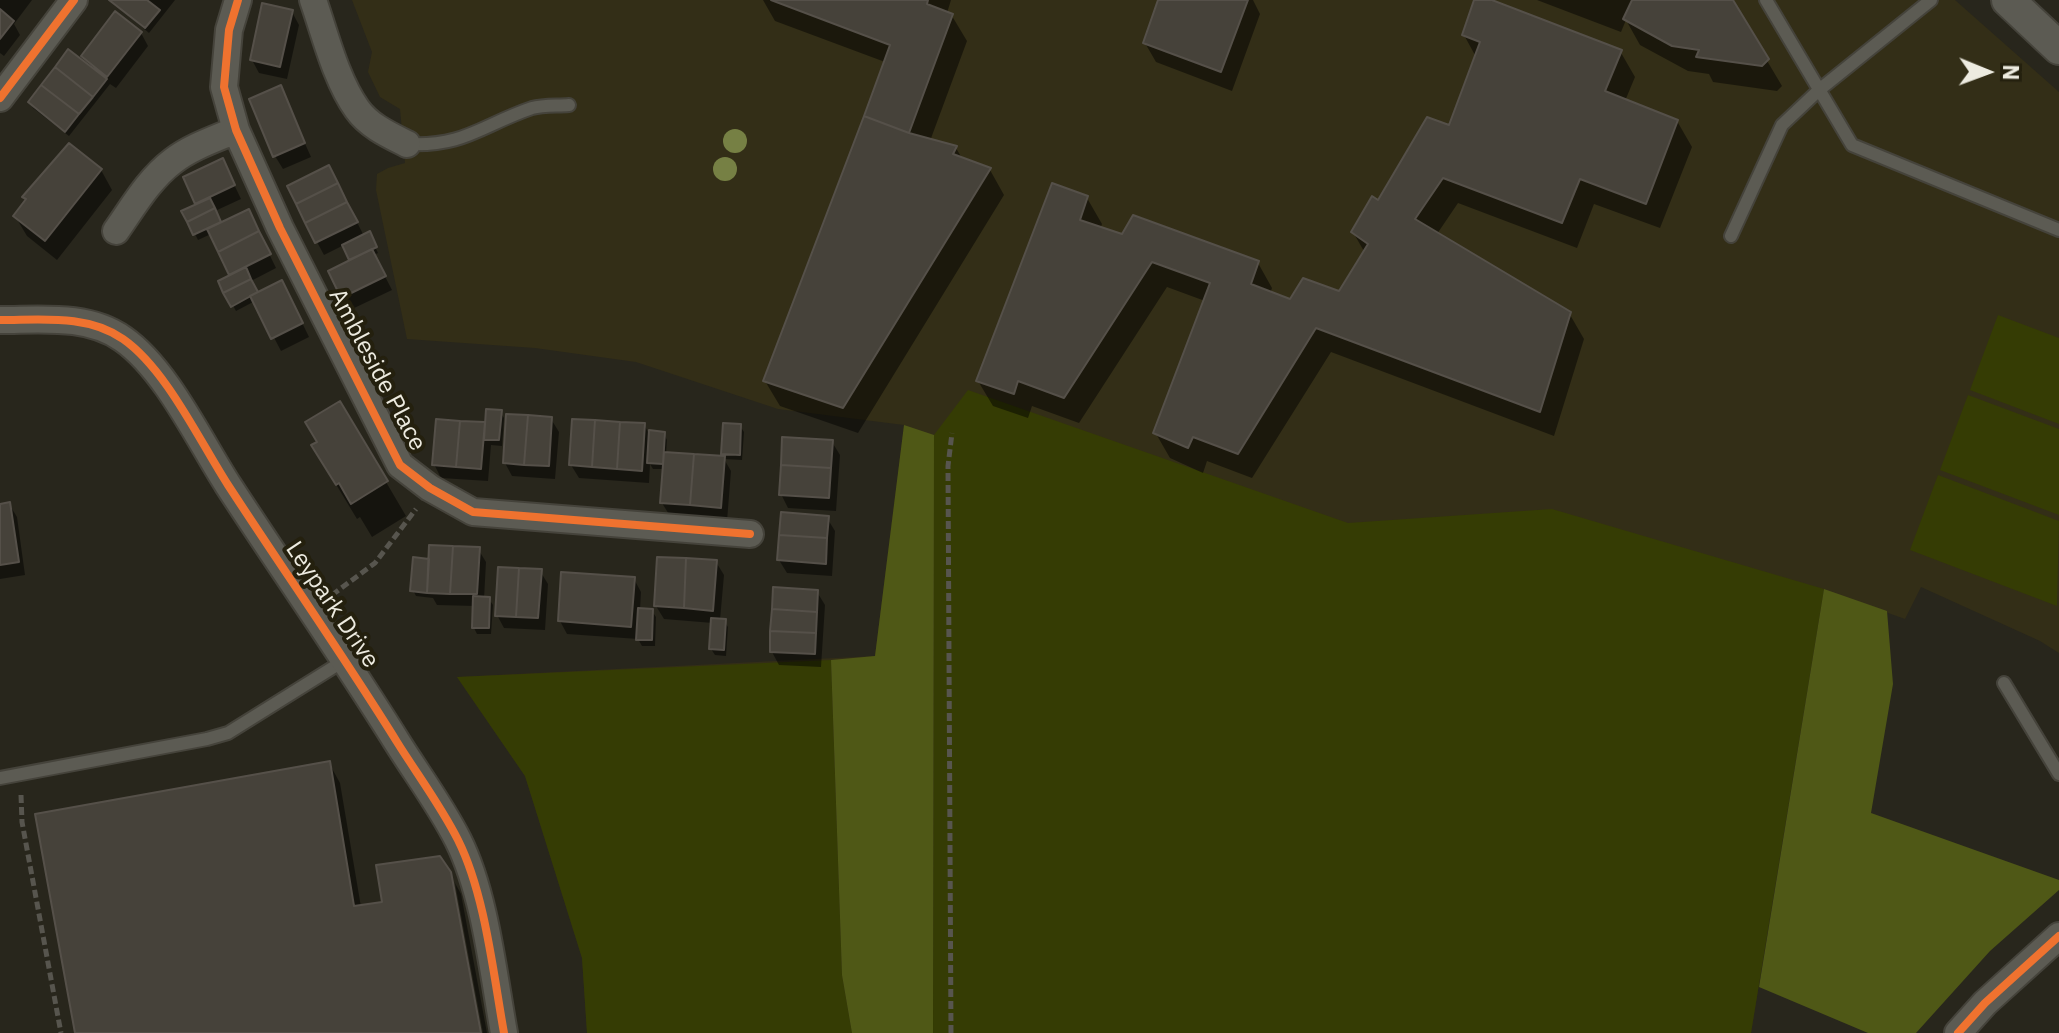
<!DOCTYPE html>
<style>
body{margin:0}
#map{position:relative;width:2059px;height:1033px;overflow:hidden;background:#28261c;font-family:"IBM Plex Sans",sans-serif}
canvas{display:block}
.north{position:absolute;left:1947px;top:32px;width:80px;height:80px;-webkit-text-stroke:6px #24200e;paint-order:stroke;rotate:91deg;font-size:22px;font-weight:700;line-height:32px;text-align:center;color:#edebe0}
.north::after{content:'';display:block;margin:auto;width:28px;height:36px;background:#edebe0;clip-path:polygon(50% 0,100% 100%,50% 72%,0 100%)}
</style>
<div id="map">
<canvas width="2059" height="1033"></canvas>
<div class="north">N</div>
</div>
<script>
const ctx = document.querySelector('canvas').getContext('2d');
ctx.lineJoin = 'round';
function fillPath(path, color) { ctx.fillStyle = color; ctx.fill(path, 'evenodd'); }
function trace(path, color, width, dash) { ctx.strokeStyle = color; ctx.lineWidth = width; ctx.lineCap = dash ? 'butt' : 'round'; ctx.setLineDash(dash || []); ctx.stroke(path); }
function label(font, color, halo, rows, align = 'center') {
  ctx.font = font + ' "IBM Plex Sans",sans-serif'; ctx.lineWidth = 8; ctx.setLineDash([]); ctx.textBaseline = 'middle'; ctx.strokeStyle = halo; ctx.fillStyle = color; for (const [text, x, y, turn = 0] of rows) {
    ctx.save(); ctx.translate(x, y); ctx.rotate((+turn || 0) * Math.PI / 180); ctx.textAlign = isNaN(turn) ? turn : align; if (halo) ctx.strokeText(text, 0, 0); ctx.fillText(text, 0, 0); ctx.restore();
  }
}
fillPath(new Path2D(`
 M352,0H1955L2059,92V653L2040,641L1921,587L1905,619L1824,590L1751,1033H587L582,958L525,776L457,677L875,656L904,425L778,409L636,362L535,348L407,339L376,190L377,174L388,168L405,163L400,109L380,97L368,72L372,52Z`), '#332e17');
fillPath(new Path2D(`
 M1998,315L2059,338V424L1970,390Z
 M968,390L1348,523L1552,509L1824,589L1751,1033H933L934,435Z
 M1968,395L2059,429V515L1940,470Z
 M1938,475L2059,521L2057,606L1910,550Z
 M831,660L842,975L852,1033H587L582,958L525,776L457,677Z`), '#353c04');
fillPath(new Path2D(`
 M904,425L934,435L933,1033H852L842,975L831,660L875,656Z
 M1824,589L1887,611L1893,684L1871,813L2059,880V890L1990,951L1916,1033H1868L1759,987Z`), '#4f5816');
fillPath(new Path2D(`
 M0,0H32L14,24L20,35L4,56L0,53Z
 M110,0H175L149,33Z
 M763,0H951L947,13L952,16L967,41L930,141L956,148L963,160L990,170L1004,195L858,433L780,406L765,381L885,62L775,21Z
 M1161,0H1253L1260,14L1232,91L1156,62L1145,43Z
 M1476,0H1487L1620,51L1635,77L1625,101L1677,121L1692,147L1660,228L1594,204L1577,248L1458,203L1437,234L1569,313L1584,339L1554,436L1331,352L1252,478L1207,461L1203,473L1170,458L1155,432L1205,301L1167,287L1079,423L1032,406L1028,418L993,406L978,381L1087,198L1102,224L1100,229L1123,237L1258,263L1272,288L1270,294L1291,301L1340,294L1365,253L1353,232L1450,128L1476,57L1464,35Z
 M1537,0H1731L1782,86L1777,91L1713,82L1709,74L1688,71L1640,45L1626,20L1621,32Z
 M292,12L299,25L287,79L259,73L252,60Z
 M141,33L148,46L116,88L110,84L69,136L33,108L30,102L92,70L84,56Z
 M280,88L311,157L283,169L275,156Z
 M101,170L112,190L57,260L27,236L15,216L27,201L25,197Z
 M229,174L241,199L215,211L221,225H255L276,268L251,281L258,294L289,296L309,337L281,351L255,301L236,311L220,282L232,276L211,234L198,240L184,212L198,205L185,178Z
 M336,181L364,236L372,240L378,253L374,255L392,290L350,310L343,297L352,261L344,245L324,255L317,242Z
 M500,412L504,418L502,446L491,445L488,481L441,478L434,464L484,424L487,429Z
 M551,419L559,432L555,479L512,476L505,463Z
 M644,425L648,432L664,434L667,440L666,454L726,458L723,453L740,426L744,432L742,460L724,459L731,471L727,521L670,516L662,503L665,469H653L650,464L649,483L579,478L571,465Z
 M832,442L840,455L836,511L788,508L781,494Z
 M320,443L386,482L406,516L372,537L360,517L357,519L334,481Z
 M9,504L17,517L25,575L0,579V506Z
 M827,518L835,531L832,576L787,573L779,560Z
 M478,549L486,562L484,599H489L493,605L491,634H477L474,628L475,606L437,605L433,598L416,596L413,590L427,561Z
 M716,562L724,575L720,620L724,621L728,627L726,656L715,655L711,649L713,623L664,619L656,606Z
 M540,571L548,584L545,630L504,628L497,615Z
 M634,579L641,592L640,610L652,611L656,617L655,646H642L638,639L567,634L560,621Z
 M817,592L825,605L821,667L779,665L772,652Z
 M329,763L340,783L361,907L479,1033H77Z
 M455,883L461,894L487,1033H483Z`), '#0007');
const building = new Path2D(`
 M109,0H147L160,10L145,28Z
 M771,0H928L927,4L953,14L909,133L864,116L890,45Z
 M1158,0H1248L1221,72L1143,43Z
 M1474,0H1492L1622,50L1605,91L1678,120L1646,204L1580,179L1562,223L1443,178L1415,219L1571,312L1540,412L1316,328L1238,454L1193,437L1188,448L1153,433L1210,283L1152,262L1064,398L1018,381L1014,394L976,381L1052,183L1088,196L1080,220L1122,234L1133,215L1259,261L1251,284L1290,299L1303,278L1339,291L1368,244L1351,232L1372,196L1378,200L1427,117L1449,125L1480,42L1462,35Z
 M1632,0H1733L1769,59L1762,66L1696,57L1699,50L1672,46L1623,19Z
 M262,3L293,10L280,67L250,60Z
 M0,9L14,21L0,39Z
 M115,11L142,32L107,77L81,56Z
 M68,49L107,79L93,97L55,67Z
 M55,67L93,97L79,114L41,85Z
 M41,85L79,114L65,132L28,102Z
 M281,85L305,143L273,157L249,99Z
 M864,116L909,133L957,146L953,154L991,168L843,408L763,381Z
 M69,143L102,169L45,241L13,216L26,199L22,197Z
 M223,158L235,185L195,204L183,177Z
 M329,165L338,183L296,204L287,186Z
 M338,183L347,202L305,223L296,204Z
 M210,198L215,208L187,222L181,211Z
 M347,202L358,222L315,243L305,223Z
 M215,208L221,222L193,235L187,222Z
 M249,209L259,231L218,252L207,229Z
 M259,231L271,254L229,275L218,252Z
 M370,231L377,247L349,260L342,245Z
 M372,249L386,276L341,298L328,271Z
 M246,267L251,279L223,293L218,281Z
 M251,279L258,292L231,307L223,293Z
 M282,280L303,323L271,339L250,296Z
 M340,401L388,481L351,504L339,483L336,485L311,445L317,442L305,422Z
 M486,409L502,410L499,440H484Z
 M506,414L528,415L524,465L503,463Z
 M528,415L552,417L549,466L524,465Z
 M436,419L460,421L456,467L432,465Z
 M572,419L595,420L592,467L569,465Z
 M595,420L620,422L617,469L592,467Z
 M460,421L485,422L481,469L456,467Z
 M620,422L645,423L642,471L617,469Z
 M723,423L741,424L740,455L721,454Z
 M649,430L665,432L663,464L647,463Z
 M782,437L833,440L831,468L781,465Z
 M664,452L694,454L690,505L660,503Z
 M694,454L725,456L721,508L690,505Z
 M781,465L831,468L829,498L779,495Z
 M10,502L19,562L0,565V504Z
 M781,512L829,516L827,538L779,535Z
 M779,535L827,538L826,564L777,560Z
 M429,545L453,546L450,594L427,593Z
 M453,546L480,547L477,594H450Z
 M413,557L429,559L427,593L410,591Z
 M657,557L686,558L684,608L654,606Z
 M686,558L717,560L713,611L684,608Z
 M498,567L519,568L516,617L495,616Z
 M519,568L542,569L538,618L516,617Z
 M561,572L635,577L631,627L558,621Z
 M773,587L818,590L817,612L772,609Z
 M473,596L490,597L489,628H472Z
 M638,608L653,609L652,640H636Z
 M772,609L817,612L816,633L770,631Z
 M711,618L726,619L724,650L709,649Z
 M770,631L816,633L815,654L770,652Z
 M330,761L354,906L382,902L376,865L440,856L451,872L481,1033H75L35,814Z`);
fillPath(building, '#46423a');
trace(building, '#555049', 2);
const service = new Path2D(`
 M1766,0L1852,145L2059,230
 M407,144C464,147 482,125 532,108C543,105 557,106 569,105
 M1731,236L1782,125L1819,90L1931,0
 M2004,683L2059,774
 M0,778L207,739L228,733L345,660`);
const minor = new Path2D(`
 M238,0L229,30L224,87L236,130L280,228L400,465L430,488L473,512L750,534
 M313,0C325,34 336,80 357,109C369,126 389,135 407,144
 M0,98L74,0
 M116,231C133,207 149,179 173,161C191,147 215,139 236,130
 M0,320C41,320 88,314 123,339C166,369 199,440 228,485C284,571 343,655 397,742C417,774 441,806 458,840C485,894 493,972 504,1033
 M1958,1033L1985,1003L2059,936`);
const tertiary = new Path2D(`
 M2008,0L2059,48`);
trace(service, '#45433b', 16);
trace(minor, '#45433b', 30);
trace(tertiary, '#45433b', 36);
trace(new Path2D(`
 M332,595L375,563L416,509
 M21,795L22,822L61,1033
 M951,1033L948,466L952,433`), '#57554e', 5, [8, 4]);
trace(service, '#5c5b53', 12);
trace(minor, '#5c5b53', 26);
trace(tertiary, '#5c5b53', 32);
trace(new Path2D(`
 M238,0L229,30L224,87L236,130L280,228L400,465L430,488L473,512L750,534
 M0,98L74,0
 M0,320C41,320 88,314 123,339C166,369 199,440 228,485C284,571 343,655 397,742C417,774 441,806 458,840C485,894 493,972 504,1033
 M1958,1033L1985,1003L2059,936`), '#ef722f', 8);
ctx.fillStyle = '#768044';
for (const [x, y] of [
 [735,141],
 [725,169]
]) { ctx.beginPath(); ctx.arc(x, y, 12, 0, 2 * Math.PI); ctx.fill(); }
label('24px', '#edebe0', '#24200e', [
 ["Ambleside Place",377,370,62],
 ["Leypark Drive",332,605,56]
]);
</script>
